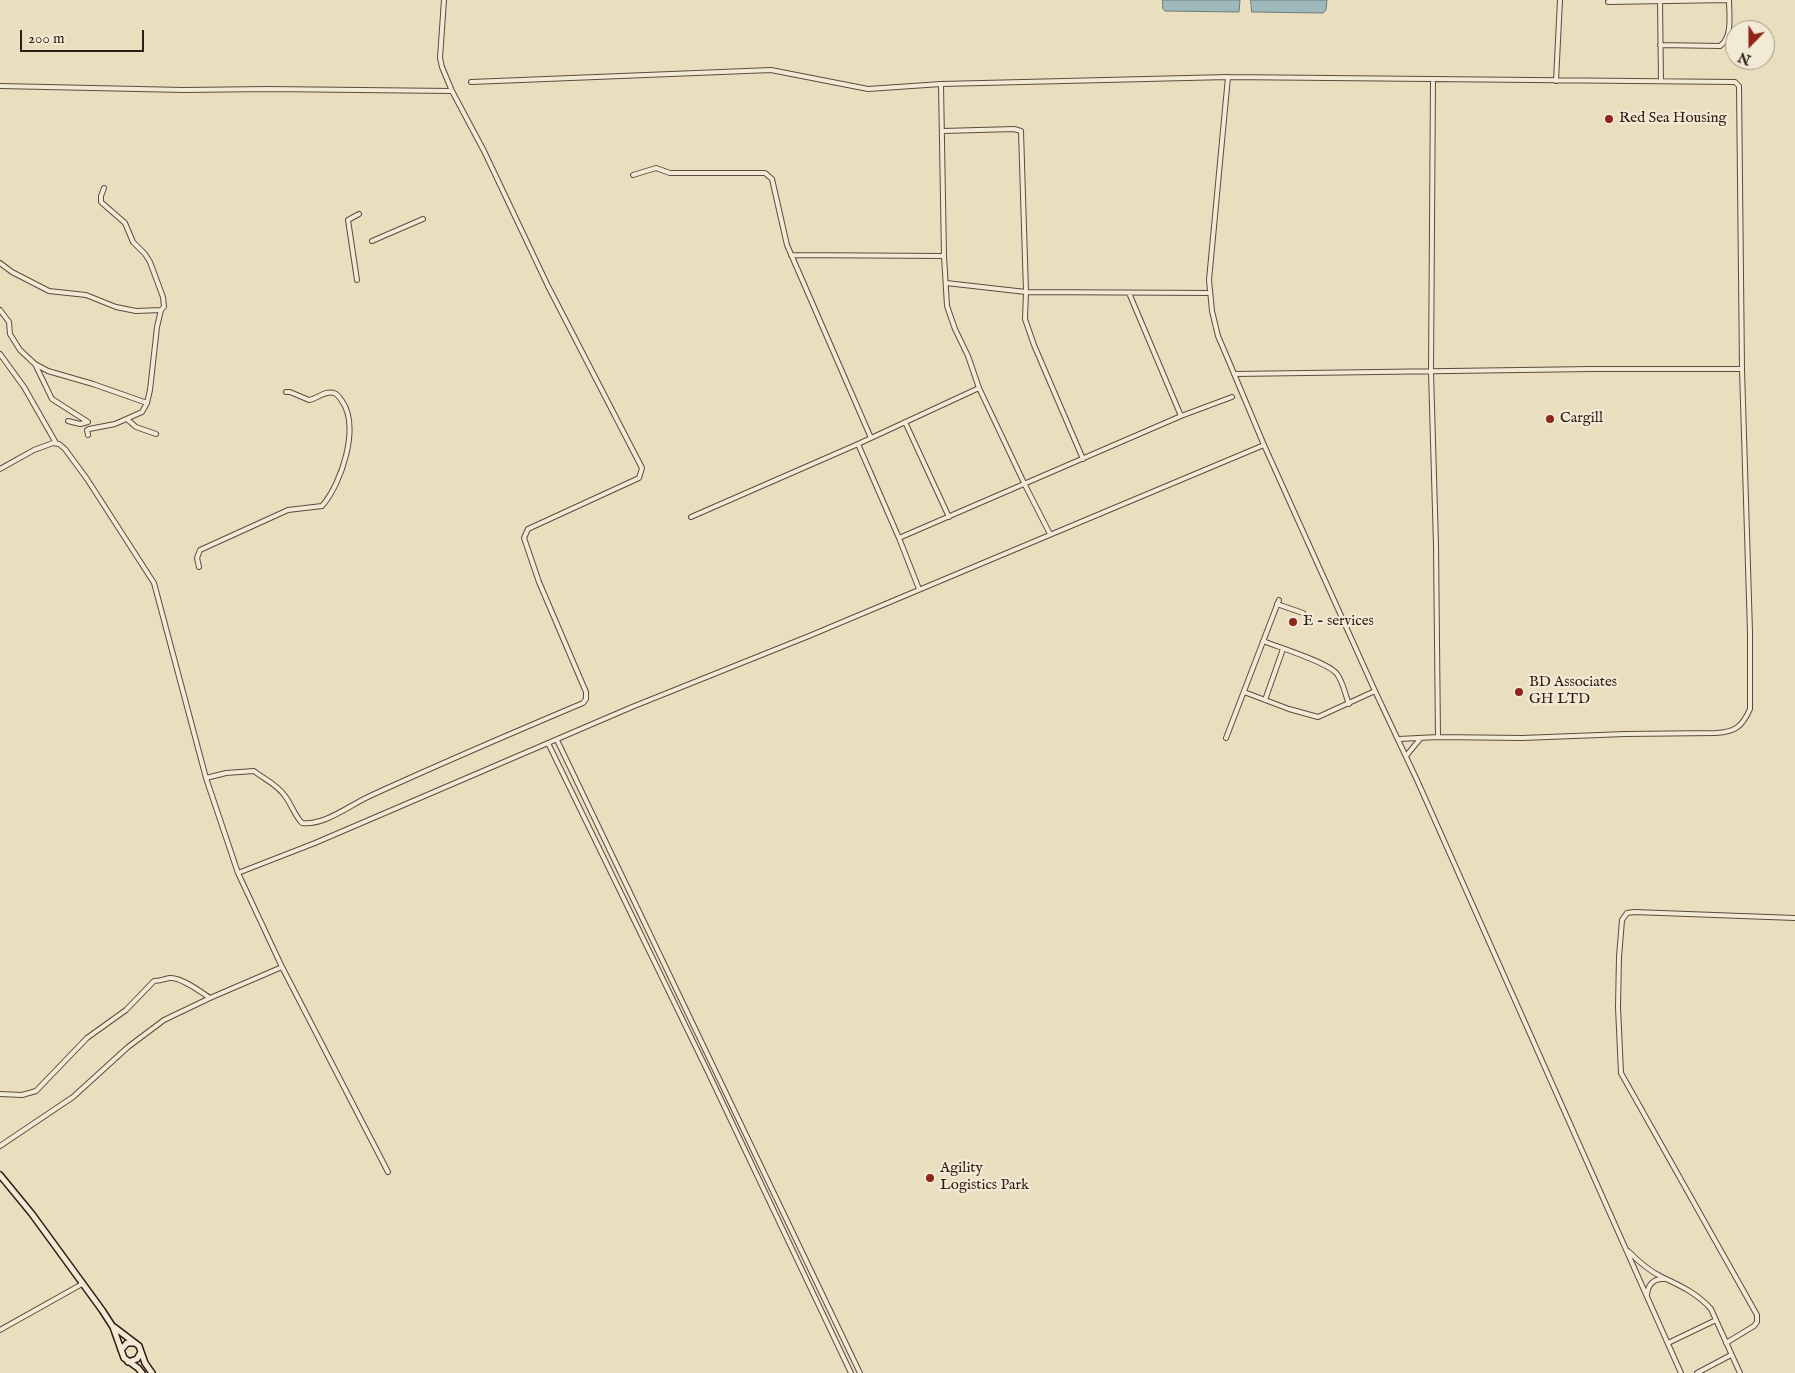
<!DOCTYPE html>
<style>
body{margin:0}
#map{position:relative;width:1795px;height:1373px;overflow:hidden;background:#e9debe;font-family:"IM FELL English",serif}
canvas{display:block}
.north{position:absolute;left:1725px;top:20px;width:50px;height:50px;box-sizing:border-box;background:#f1ead5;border:1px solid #a39787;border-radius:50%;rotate:202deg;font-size:14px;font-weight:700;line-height:20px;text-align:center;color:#2e1b13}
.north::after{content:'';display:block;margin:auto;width:18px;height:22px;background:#8f2418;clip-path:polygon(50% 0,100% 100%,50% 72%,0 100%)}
.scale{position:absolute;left:20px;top:30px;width:124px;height:22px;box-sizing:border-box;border:2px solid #2e1b13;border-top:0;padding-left:6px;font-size:15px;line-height:18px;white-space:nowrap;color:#2e1b13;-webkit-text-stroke:4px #f1ead5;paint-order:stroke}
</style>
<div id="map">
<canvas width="1795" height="1373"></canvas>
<div class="north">N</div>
<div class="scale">200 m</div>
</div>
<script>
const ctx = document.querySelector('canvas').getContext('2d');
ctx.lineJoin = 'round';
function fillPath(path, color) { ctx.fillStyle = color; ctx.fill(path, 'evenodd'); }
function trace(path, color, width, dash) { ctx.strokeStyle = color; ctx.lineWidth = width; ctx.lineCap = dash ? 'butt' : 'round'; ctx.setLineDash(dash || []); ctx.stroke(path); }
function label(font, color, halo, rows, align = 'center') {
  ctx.font = font + ' "IM FELL English",serif'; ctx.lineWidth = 4.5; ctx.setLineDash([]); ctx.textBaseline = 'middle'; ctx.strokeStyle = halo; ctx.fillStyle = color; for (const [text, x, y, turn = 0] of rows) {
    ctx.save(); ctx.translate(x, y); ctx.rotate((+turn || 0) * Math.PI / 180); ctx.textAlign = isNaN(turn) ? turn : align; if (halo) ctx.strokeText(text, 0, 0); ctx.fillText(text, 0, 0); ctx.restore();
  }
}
const water = new Path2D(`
 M1163,0H1240L1239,12L1165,11L1163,9Z
 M1251,0H1327L1326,10L1323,13L1252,12Z`);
fillPath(water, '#9db9bc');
trace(water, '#717a78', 1);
const street = new Path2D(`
 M1660,0L1661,81
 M1608,2L1729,0
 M1660,45L1720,46C1733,37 1729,14 1729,0
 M1433,79L1431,372L1436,545L1438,737
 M1556,81L1560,0
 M471,82L771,70L868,89L941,84L1228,77
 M941,84L944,256L947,306L955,329L968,356L979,388L1025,485L1050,534
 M0,86L184,90L268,89L452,91
 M943,131L1014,129L1021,131L1026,292L1025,319L1034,345L1083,459
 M633,175L656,168L670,173H765L772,179L787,245L871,438
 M372,241L423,219
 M791,255L944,256
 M0,263L12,272L49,291L86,295L116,307L136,311L161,310L164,307L163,297L150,262L145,254L133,242L125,223L101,202V196L104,188
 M357,280L348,220L359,214
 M946,283L1026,292L1210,293
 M1129,293L1181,416
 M0,310L9,322L10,334L20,350L35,364L48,371L93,384L147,403
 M0,354L24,387L56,443
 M35,364L52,399L88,422L80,424L68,421
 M1234,374L1592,369H1742
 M128,420L136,427L156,434
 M905,422L949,517
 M88,435L87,430L89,429L115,424L142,412L147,403L150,390L157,327L161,310
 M858,444L899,538L919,589
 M0,469L34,450L53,443L59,444L65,449L87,479L154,583L206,778L238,873L282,967L388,1172
 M691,517L858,444L979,388
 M899,538L1181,416L1232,397
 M199,567L197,558L200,550L288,510L322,506C342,483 360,427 342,401C340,398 337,394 334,393C325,390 317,399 309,400L290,392H286
 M1277,604L1303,613
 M1263,641C1278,647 1330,663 1337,674C1343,682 1345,694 1349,704
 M1244,692L1289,709L1318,717L1375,691
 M1265,700L1283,649
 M1226,738L1279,600
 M1399,739L1438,737L1522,738L1625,734L1716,733C1735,732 1742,727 1750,709V632L1742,369L1739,86L1735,82L1228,77L1209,280L1212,311L1218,336L1227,357L1264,445L1375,691L1417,780L1681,1373
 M557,740L860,1373
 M548,743L708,1072L851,1373
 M1406,756L1420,739
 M206,778L226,773L254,771C264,779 278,785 285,796C292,805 294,815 302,823C325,826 351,804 372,795C442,763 512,733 583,703L586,699V692L539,582L524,538L528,529L639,478L642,468L548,286L484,151L452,91L442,67L440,58L444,0
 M238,873L315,843L632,707L809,636L1264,445
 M0,1094L22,1095L36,1091L87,1038L126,1010L154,981C160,981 164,979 170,978C181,977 201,992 210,998
 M0,1146L73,1097L128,1047L164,1020L210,998L282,967
 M1628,1251C1638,1261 1649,1271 1662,1277C1681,1286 1697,1293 1711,1309L1740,1373
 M1647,1295C1648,1284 1654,1278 1665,1279
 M0,1330L82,1284
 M1668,1343L1716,1320
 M1726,1343L1754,1326L1757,1322V1315L1621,1073L1618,1007L1619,957L1622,920L1627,913L1634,912L1795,918
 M1697,1373L1731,1355`);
const secondary = new Path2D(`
 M0,1175L32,1214L102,1310L113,1327L124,1358L138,1368L142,1373
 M114,1327L139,1346L145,1363L152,1373
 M121,1350L127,1343H135
 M128,1362L137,1359L141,1352`);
trace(street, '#5d4c3e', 6);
trace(secondary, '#2e1b13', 8);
trace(street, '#f1ead5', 4);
trace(secondary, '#f1ead5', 5);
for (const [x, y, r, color] of [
 [1609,119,5,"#8f2418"],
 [1550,419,5,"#8f2418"],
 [1293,622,5,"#8f2418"],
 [1519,692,5,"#8f2418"],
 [930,1178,5,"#8f2418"]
]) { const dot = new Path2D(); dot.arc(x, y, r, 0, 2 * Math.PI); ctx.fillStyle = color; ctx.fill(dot); trace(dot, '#f1ead5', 2); }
label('15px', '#2e1b13', '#f1ead5', [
 ["Red Sea Housing",1619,119],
 ["Cargill",1560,419],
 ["E - services",1303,622],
 ["BD Associates",1529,683],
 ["GH LTD",1529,700],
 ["Agility",940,1169],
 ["Logistics Park",940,1186]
], 'left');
</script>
